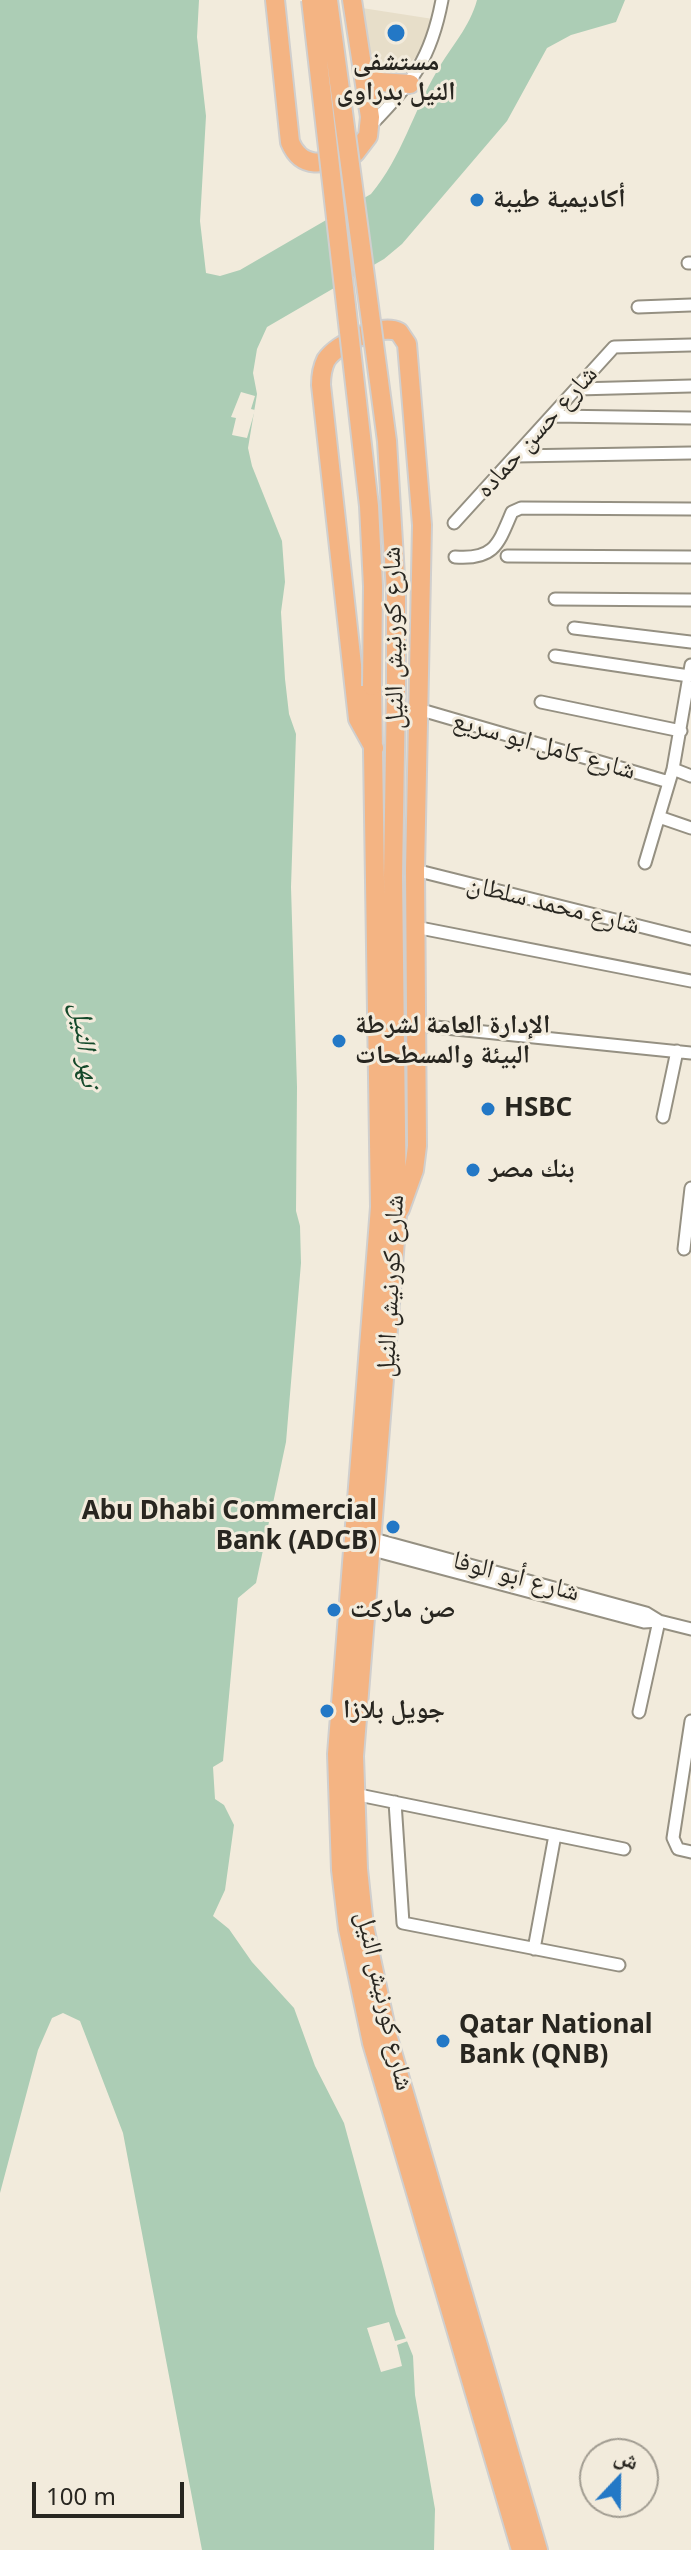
<!DOCTYPE html>
<meta charset="utf-8">
<style>
body{margin:0}
#map{position:relative;width:691px;height:2550px;overflow:hidden;background:#f2ebdc;font-family:"Noto Sans","Noto Naskh Arabic",sans-serif}
canvas{display:block}
.north{position:absolute;left:579px;top:2438px;width:80px;height:80px;box-sizing:border-box;background:#f2ebdc;border:2px solid #a19c91;border-radius:50%;rotate:22deg;font-size:22px;font-weight:700;line-height:32px;text-align:center;color:#282620}
.north::after{content:'';display:block;margin:auto;width:28px;height:36px;background:#2378c6;clip-path:polygon(50% 0,100% 100%,50% 72%,0 100%)}
.scale{position:absolute;left:32px;top:2482px;width:152px;height:36px;box-sizing:border-box;border:4px solid #282620;border-top:0;padding-left:10px;font-size:24px;line-height:28px;white-space:nowrap;color:#282620;-webkit-text-stroke:6px #f2ebdc;paint-order:stroke}
</style>
<div id="map">
<canvas width="691" height="2550"></canvas>
<div class="north">ش</div>
<div class="scale">100 m</div>
</div>
<script>
const ctx = document.querySelector('canvas').getContext('2d');
ctx.lineJoin = 'round';
function fillPath(path, color) { ctx.fillStyle = color; ctx.fill(path, 'evenodd'); }
function trace(path, color, width, dash) { ctx.strokeStyle = color; ctx.lineWidth = width; ctx.lineCap = dash ? 'butt' : 'round'; ctx.setLineDash(dash || []); ctx.stroke(path); }
function label(font, color, halo, rows, align = 'center') {
  ctx.font = font + ' "Noto Sans","Noto Naskh Arabic",sans-serif'; ctx.lineWidth = 6; ctx.setLineDash([]); ctx.textBaseline = 'middle'; ctx.strokeStyle = halo; ctx.fillStyle = color; for (const [text, x, y, turn = 0] of rows) {
    ctx.save(); ctx.translate(x, y); ctx.rotate((+turn || 0) * Math.PI / 180); ctx.textAlign = isNaN(turn) ? turn : align; if (halo) ctx.strokeText(text, 0, 0); ctx.fillText(text, 0, 0); ctx.restore();
  }
}
fillPath(new Path2D(`
 M362,8L433,19L420,53L398,75H386L367,59Z`), '#e7dec9');
fillPath(new Path2D(`
 M0,0H199L197,37L206,116L200,221L206,273L220,276L240,270L371,194C402,157 413,112 437,71C450,48 470,27 477,0H625L616,22L571,35L547,48L507,121L402,244L384,259L267,327L257,349L253,373L257,394L248,448L252,466L282,541L285,582L281,612L285,679L289,714L296,734L291,887L297,1087L296,1211L300,1226L301,1263L286,1442L256,1583L238,1598L223,1761L213,1767L215,1799L224,1805L234,1825L225,1890L213,1916L229,1929L252,1962L294,2008L315,2066L344,2123L396,2314L413,2356L415,2395L435,2509L434,2550H202L123,2133L80,2021L63,2013L52,2018L38,2050L0,2193Z`), '#accdb5');
fillPath(new Path2D(`
 M241,392L255,396L251,409L255,410L247,438L232,435L236,418L231,417Z
 M389,2322L395,2341L407,2338L408,2341L397,2345L402,2366L381,2372L367,2328Z`), '#f2ebdc');
const minor = new Path2D(`
 M371,125C412,83 431,59 442,0
 M688,263H691
 M638,307L691,305
 M577,389L691,386
 M553,416L691,418
 M516,456L691,453
 M454,523L614,347L691,345
 M507,556L691,557
 M455,557C494,560 498,545 512,512L521,508L691,509
 M555,599L691,600
 M574,628L691,642
 M555,656L689,676
 M541,702L681,731
 M418,709L669,782
 M673,769L691,776
 M659,817L691,828
 M645,863L673,769L691,665
 M415,870L691,939
 M415,927L691,981
 M416,1025L691,1053
 M663,1117L677,1051
 M684,1249L691,1188
 M370,1538L646,1613L659,1621
 M369,1549L644,1622L659,1621L691,1629
 M639,1712L659,1621
 M691,1721L673,1838L678,1849L691,1852
 M354,1794L624,1849
 M395,1802L403,1923L619,1965
 M534,1949L555,1835`);
const trunk = new Path2D(`
 M275,0L290,142C303,174 330,161 355,153L368,136L370,117L352,0
 M362,69L379,82L410,84
 M372,686L380,1207L337,1754L341,1870L348,1929L372,2043L521,2550
 M396,689L393,876L397,1215L354,1756L358,1869L364,1926L388,2038L538,2550
 M374,748L358,719L321,385C321,376 322,368 326,360C337,343 381,323 399,332L407,344L422,525L415,870L417,1146L414,1170L400,1209`);
trace(minor, '#959082', 15);
trace(trunk, '#d0cfce', 22);
trace(minor, '#fff', 11);
trace(trunk, '#f4b483', 18);
const trunkBridge = new Path2D(`
 M311,0L369,506L373,586L372,686
 M328,0L387,441L396,593V689`);
trace(trunkBridge, '#d0cfce', 22, []);
trace(trunkBridge, '#f4b483', 18);
for (const [x, y, r, color] of [
 [396,33,10,"#2378c6"],
 [477,200,8,"#2378c6"],
 [339,1041,8,"#2378c6"],
 [488,1109,8,"#2378c6"],
 [473,1170,8,"#2378c6"],
 [393,1527,8,"#2378c6"],
 [334,1610,8,"#2378c6"],
 [327,1711,8,"#2378c6"],
 [443,2041,8,"#2378c6"]
]) { const dot = new Path2D(); dot.arc(x, y, r, 0, 2 * Math.PI); ctx.fillStyle = color; ctx.fill(dot); trace(dot, '#f2ebdc', 3); }
label('bold 26px', '#282620', '#f2ebdc', [
 ["مستشفى",396,63,"center"],
 ["النيل بدراوى",396,93,"center"],
 ["أكاديمية طيبة",493,200],
 ["الإدارة العامة لشرطة",355,1026],
 ["البيئة والمسطحات",355,1056],
 ["HSBC",504,1109],
 ["بنك مصر",489,1170],
 ["Abu Dhabi Commercial",377,1512,"right"],
 ["Bank (ADCB)",377,1542,"right"],
 ["صن ماركت",350,1610],
 ["جويل بلازا",343,1711],
 ["Qatar National",459,2026],
 ["Bank (QNB)",459,2056]
], 'left');
label('26px', '#282620', '#f2ebdc', [
 ["شارع حسن حماده",537,432,-48],
 ["شارع كورنيش النيل",394,638,-91],
 ["شارع كامل ابو سريع",544,746,16],
 ["شارع محمد سلطان",553,905,14],
 ["شارع كورنيش النيل",391,1286,-87],
 ["شارع أبو الوفا",516,1577,15],
 ["شارع كورنيش النيل",384,2001,77]
]);
label('italic 28px', '#14492a', '#f2ebdc', [
 ["نهر النيل",85,1045,83]
]);
</script>
